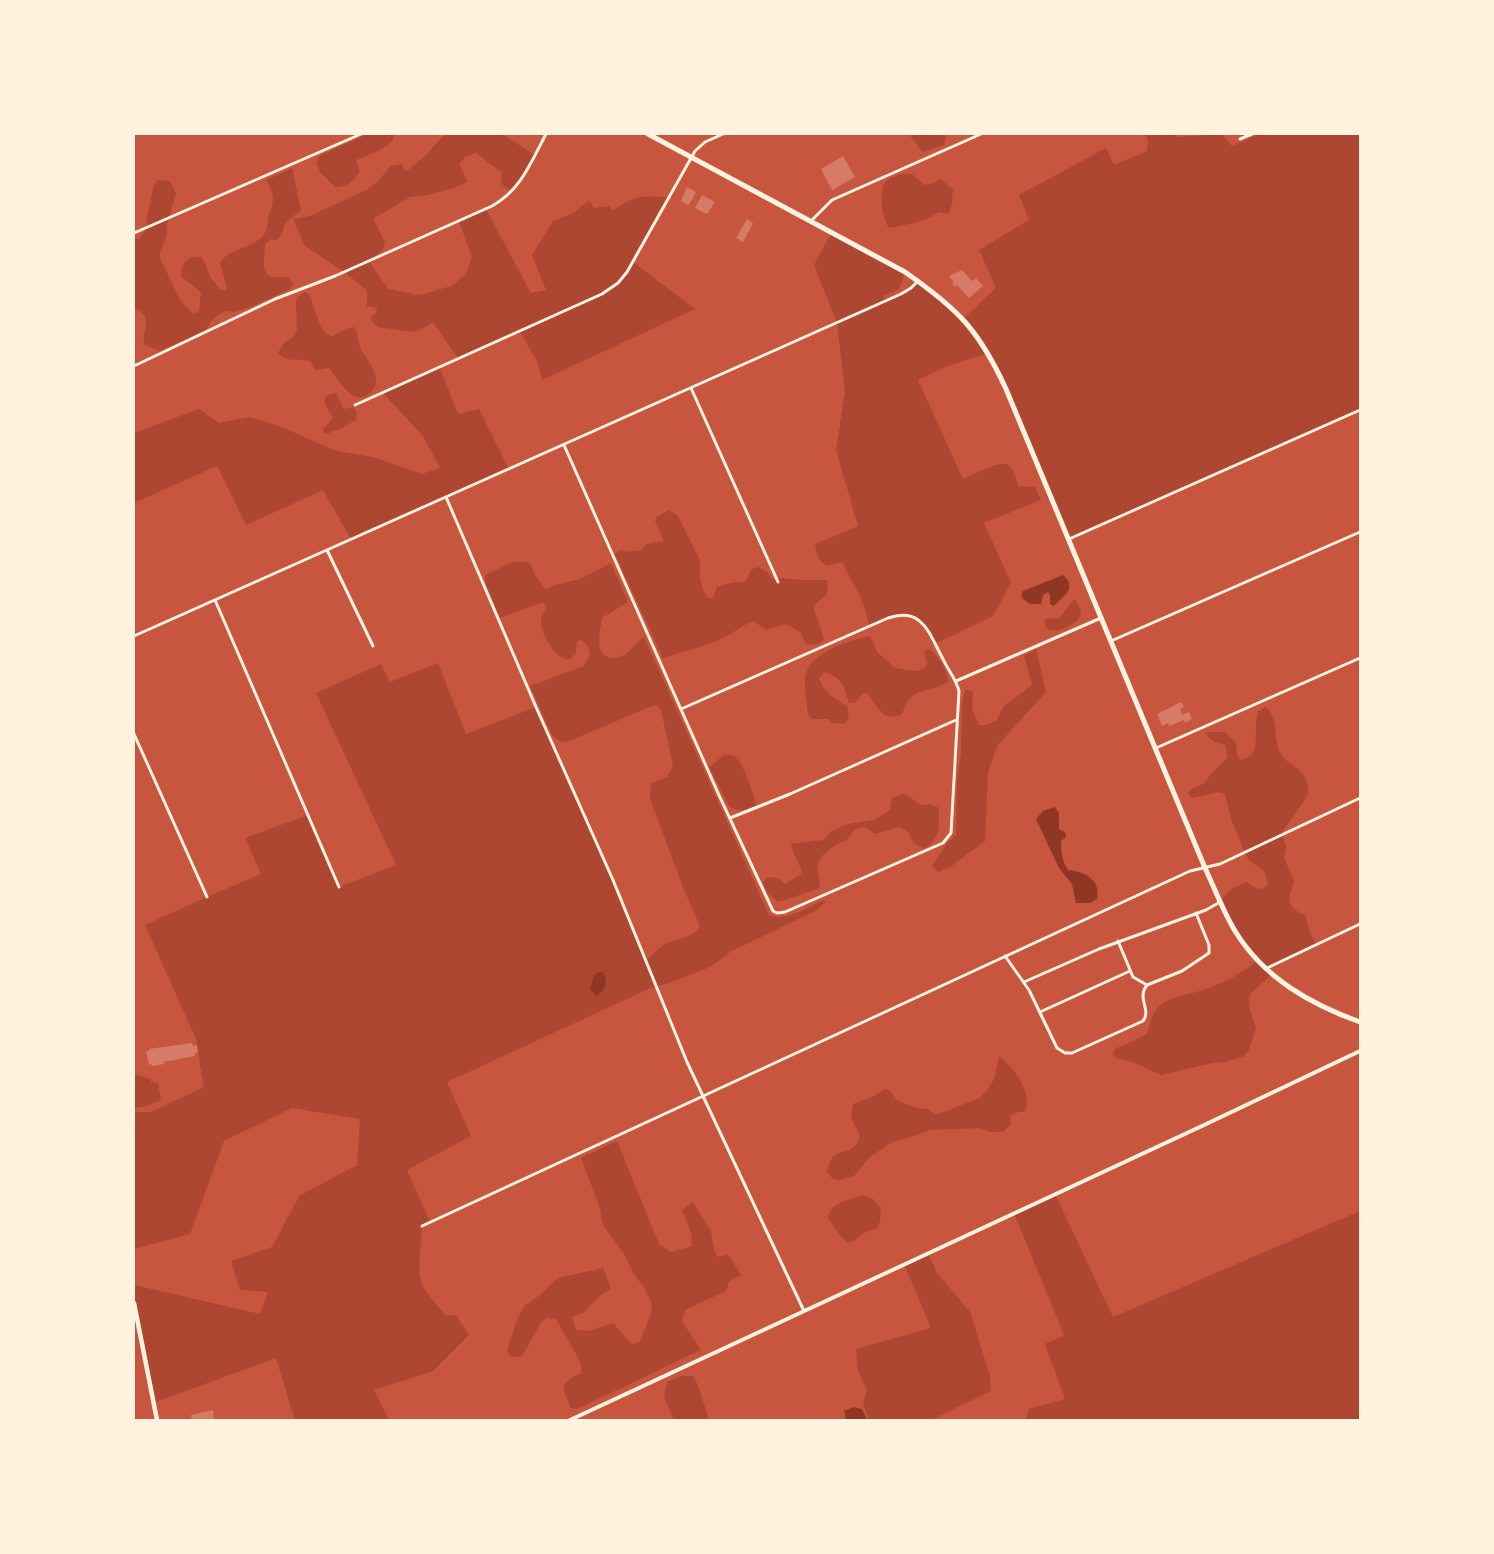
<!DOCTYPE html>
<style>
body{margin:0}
#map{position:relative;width:1494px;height:1554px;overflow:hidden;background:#c8553d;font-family:"Titillium Web",sans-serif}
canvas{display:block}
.frame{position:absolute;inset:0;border:135px solid #fff3e0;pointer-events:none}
</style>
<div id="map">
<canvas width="1494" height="1554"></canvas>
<div class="frame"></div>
</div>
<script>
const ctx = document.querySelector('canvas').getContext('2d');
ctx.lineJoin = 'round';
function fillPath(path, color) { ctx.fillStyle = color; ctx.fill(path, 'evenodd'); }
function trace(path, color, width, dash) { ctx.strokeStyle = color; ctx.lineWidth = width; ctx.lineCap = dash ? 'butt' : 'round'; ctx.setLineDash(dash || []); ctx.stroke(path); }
fillPath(new Path2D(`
 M367,134H394C397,146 366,156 356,160L360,171C354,181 347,187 335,187L321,173L316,163L319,156Z
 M445,134H502L535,155L513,191C503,187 499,184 502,173L476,153L465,157L459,164L468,182L454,188L428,195L410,197L373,219L385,242L382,251L369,261L388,289L420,295L451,286L465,275L472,258L459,221L486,209L531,293L546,290L532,255L553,221L573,213L588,201L592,203L593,208L609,206L612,210C618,208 622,204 627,202C641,194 654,196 669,198L633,262L695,309L542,380L537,361L519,330L458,358L433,322L420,330L413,332L378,327L372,322L371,317L376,313L377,308L367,306V290L344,272L305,246L293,219L310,216L366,190L377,182L391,166L402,164L405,171L408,170L424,157Z
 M909,134H946L944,145L922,152Z
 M1145,134H1175L1177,137L1222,134L1232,146L1259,134H1360V410L1069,539L988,353L948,366L918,380L963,479C972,475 1000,460 1008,465C1014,468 1016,481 1019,486L1035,487L1041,500L984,523L1011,583L993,616L935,644L930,633L917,618L896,615L869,626C864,598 854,586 842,562L827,566C819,562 815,553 815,544L858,526L836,450L845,392L837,323L814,265L832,232L905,272L899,289L883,296L886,300L901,294L918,281L964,318L996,288L979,250L1029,220L1019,195L1106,148L1114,165L1147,151L1148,140Z
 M292,168L301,210L285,223L282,234L277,240H270L265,244C265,253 260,273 272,277C276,278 283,277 288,277L293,284L290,289L251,307L234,312L225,311L218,315L211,321L206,330L165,349L159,351L144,344C142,329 155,317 134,308V240L140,238L146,229L147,217L154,185L157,180L170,181L176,193L167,224L166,236L160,254V258L180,300L193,314L199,311L201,293C195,286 188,283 181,276C182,261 187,256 202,257L211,278L221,290H225L227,287L220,263C229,247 255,249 265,233C268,228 267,220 269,214C275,200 274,194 266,180Z
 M901,174H912L924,185L934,183L940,179L953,189L952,204L949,214L939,212C922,223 909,224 889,228C883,219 877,190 886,181C890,178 896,176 901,174Z
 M306,292C318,305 313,324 331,337L348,328L354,327C359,333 357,339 360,346C364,358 376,367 376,381C376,387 373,390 369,394C353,407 338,379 329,368L315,370L310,361C298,358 286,363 278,353L284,343L294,336L297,330L296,302L297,297Z
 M439,366L458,414L479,409L509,469L351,539L323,490L246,525L217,466L134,503V433L199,409L219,423L250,417L282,427L336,451L373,457L422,474L440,468L423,436L382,392Z
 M336,393L344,409L353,407L357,412L356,420L342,428L326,434L324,433L323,429L333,418L325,404V397L330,394Z
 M669,510L678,516L700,560V577L703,590L708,598H713L717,587C726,583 735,582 745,582L752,569L759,567L768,573L773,580L783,578L801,580H827C831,602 818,596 814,608C814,610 823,635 824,640C818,645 814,645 806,644L800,632L786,624L766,630L754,621C740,626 734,633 723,638C704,647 683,651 663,658L615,554L621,550L626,552L641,550L646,544L664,541L655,521L657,517Z
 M513,562H529L536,576L546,590L555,585L580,579L611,563L628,602L602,618C600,631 593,656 612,658C616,658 624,656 627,653C633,648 637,642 644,637L769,915C786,922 806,908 822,901H826L817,910L730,952C714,967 701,971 682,978C671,982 667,985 655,986L447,1082L471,1136L407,1170L430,1222L422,1226C422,1244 415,1271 424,1288C430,1298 439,1307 446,1316L456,1315L469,1335L433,1371L374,1390L389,1420H295L276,1358L153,1403L134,1303V1285L260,1314L268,1292L240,1290L231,1261L272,1247L299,1196L357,1165L360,1119L292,1108L224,1141L190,1234L134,1249V1112H151L204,1087L196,1039L145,925L207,897L261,874L245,838L308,815L339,887L396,865L316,693L381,664L390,682L438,663L466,734L536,707L598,844L646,960C652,955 658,948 665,944C677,938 692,939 700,926L682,885L650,798L651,783L667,777L673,766L661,710L657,706H652L567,742L559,741L552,735L530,686L584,666L590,655L588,646L580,639L577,642L576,654L568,660C565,658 560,657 557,654C551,649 539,628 541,619C541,616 545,611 546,608L543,602L500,618L485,582V575Z
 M1075,599L1081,610L1079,619C1071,626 1056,635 1046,628L1044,621C1049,616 1053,620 1059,618C1061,617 1071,602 1075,599Z
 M870,636L877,652L895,668L916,671L923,669L928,664C925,658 922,653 928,649C937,653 949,672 948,682C925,696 913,683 902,714C880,724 877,702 866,693L862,695L855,703H849C843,684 844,680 825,672L819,678C826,695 833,697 847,706L849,717L845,724L833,723L828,719H812C805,712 808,705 806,697C805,690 804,681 806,674C812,652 850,640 870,636Z
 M1036,649L1046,692L997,746L988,772L985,841L949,868L938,872L932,866L947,843L956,835L957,782L961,754L962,703L965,690L973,691L972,709L979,725H987L996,721L1004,706L1032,685L1024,656Z
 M1266,707C1279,719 1273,736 1279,750C1283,760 1290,763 1298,769C1304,775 1310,784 1308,793C1305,801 1290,821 1284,829L1282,835L1286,846L1284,858L1294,881L1290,894V904L1298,912L1305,915L1310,933L1317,944L1267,969L1272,974L1250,994L1249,1007L1256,1028L1249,1050L1243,1057L1225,1062L1212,1063L1161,1075L1135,1063L1116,1058L1112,1054L1115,1049L1147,1034C1150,1025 1151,1016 1157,1009C1168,996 1188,995 1203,990C1222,984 1243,973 1258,960L1236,933L1220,902L1230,890L1246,882L1256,888L1263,889L1268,884L1264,871L1248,859L1244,850L1231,819L1225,794L1219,792L1192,798L1187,793L1190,790L1205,783L1209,776L1228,757L1225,745C1217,742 1209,742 1207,734L1208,732H1225L1236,743L1237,755L1241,760C1259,756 1255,742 1256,727C1256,722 1257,716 1258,711Z
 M724,755C727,755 732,754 735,757C744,763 754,795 756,806C746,809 739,814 729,806L709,767Z
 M902,794C914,796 916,808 930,804L939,808C938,829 942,836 924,849L913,843L909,833L900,827L875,834L865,827L855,829L847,840L835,845L823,855L817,865L820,885L818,889L778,902L768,894L763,883L767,877L778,878L785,884L802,873C800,863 793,855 791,844L823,840L830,832L848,824L874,820L890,810L892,798Z
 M999,1056C1013,1067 1035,1094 1024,1112H1019L1011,1115V1124L1003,1132H990L980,1128L929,1130L918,1135L892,1142L870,1157L854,1176L839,1180L833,1179L827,1172C834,1139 854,1162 860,1135L851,1118L853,1104L874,1096L885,1089L890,1091L897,1100L916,1108L928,1109L935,1114C945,1113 952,1108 961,1105C980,1099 987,1095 995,1076C997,1070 997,1062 999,1056Z
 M134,1074L151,1079V1082L158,1083L161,1100L147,1106L134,1108Z
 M617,1141L659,1244L671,1252L692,1246L691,1232L682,1210L693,1202L711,1231L714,1250L718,1257L728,1254L741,1275L729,1282L726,1291L685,1310L682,1321L701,1350L577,1409L571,1408C562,1387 558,1384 581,1373V1363L556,1319L547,1318L542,1321L522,1356L514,1357L509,1355L507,1350L517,1320L525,1305L539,1296L558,1278L603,1268L611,1288L594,1301L585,1312L572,1317L576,1330L588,1331L613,1323L630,1343L634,1344L640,1341L651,1314L652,1304L645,1289L634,1274L624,1254L602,1223L600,1208L581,1158Z
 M1055,1194L1113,1317L1360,1211V1420H1026L1029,1409L1065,1399L1045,1344L1064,1335L1014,1213Z
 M861,1195L873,1199L881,1208L880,1221L877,1228L861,1234L854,1241L849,1243L842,1238L828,1218C831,1202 847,1201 861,1195Z
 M928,1253L937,1273L970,1312L990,1376L991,1391L931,1420H869L863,1404L867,1390L858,1371L856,1349L931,1328L904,1264Z
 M681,1376H693L698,1385L709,1420H674L664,1397L667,1382Z`), '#ae4732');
fillPath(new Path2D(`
 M1063,575C1079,588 1061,598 1054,606L1050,604V595L1048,592L1043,595L1041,604H1030L1023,599L1021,595L1023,591Z
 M1055,807L1059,813V829L1065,832L1066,837L1061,841C1061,852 1062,861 1068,870C1085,872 1101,879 1097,899L1090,903H1076L1072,884L1059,868L1036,819L1043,811Z
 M598,972H602C609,980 606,991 596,996L590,989L594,976Z
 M853,1407L862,1409L867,1420H846L844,1411Z`), '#8f3625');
fillPath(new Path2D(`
 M843,156L855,177L832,190L821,169Z
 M687,187L696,192L689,205L681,201Z
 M702,195L715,202L707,214L695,208Z
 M747,219L753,223L743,242L736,238Z
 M962,270L972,281L976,278L983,286L969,298L957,285L955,287L952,284L954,282L949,276Z
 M1181,702L1184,706L1180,710L1182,715L1189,712L1192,719L1185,723L1184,720L1169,726L1168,723L1162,726L1157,714Z
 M192,1043L193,1046L197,1045L198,1052L195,1053V1056L163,1062L164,1064L152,1066V1064L149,1065L146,1051H149V1049Z
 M213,1410L214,1420H192L191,1415Z`), '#d67c66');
trace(new Path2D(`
 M1240,139L1252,134
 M811,221L832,200L981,134
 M134,233L361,134
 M134,366L275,299L335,276L492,206C521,190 531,162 546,134
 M691,388L778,582
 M355,405L602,294L618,283L627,272L695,151L705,142L723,134
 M564,445L718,793L773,911L777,913L785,912L943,843L951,833L959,691C956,679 948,670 943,659C929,634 923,606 888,618L681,709
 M446,497L536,707L613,880L687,1062L804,1311
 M1069,539L1360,410
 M327,550L373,646
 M215,600L339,887
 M134,636L901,294L911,288L918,281
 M1111,641L1360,532
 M956,681L1101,618
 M134,734L207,897
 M1156,748L1360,658
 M730,818L790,794L956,720
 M1118,941L1133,977L1147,985
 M1005,956L1029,990L1057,1048L1065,1053H1072L1143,1021C1152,1009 1136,999 1147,985L1182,971L1209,953V945L1196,913
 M1267,968L1360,924
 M1024,982L1099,949L1206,910L1220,902
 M1040,1012L1130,971
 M422,1226L1190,871L1220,864L1360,798`), '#fff3e0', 3);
trace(new Path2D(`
 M570,1420L1202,1126L1360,1051`), '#fff3e0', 4);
trace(new Path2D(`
 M134,1303L157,1420`), '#fff3e0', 4.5);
trace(new Path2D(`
 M648,134L905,272C958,309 979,330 1006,389L1205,868C1215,889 1223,911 1235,931C1264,978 1310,1004 1360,1022`), '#fff3e0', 5);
</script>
